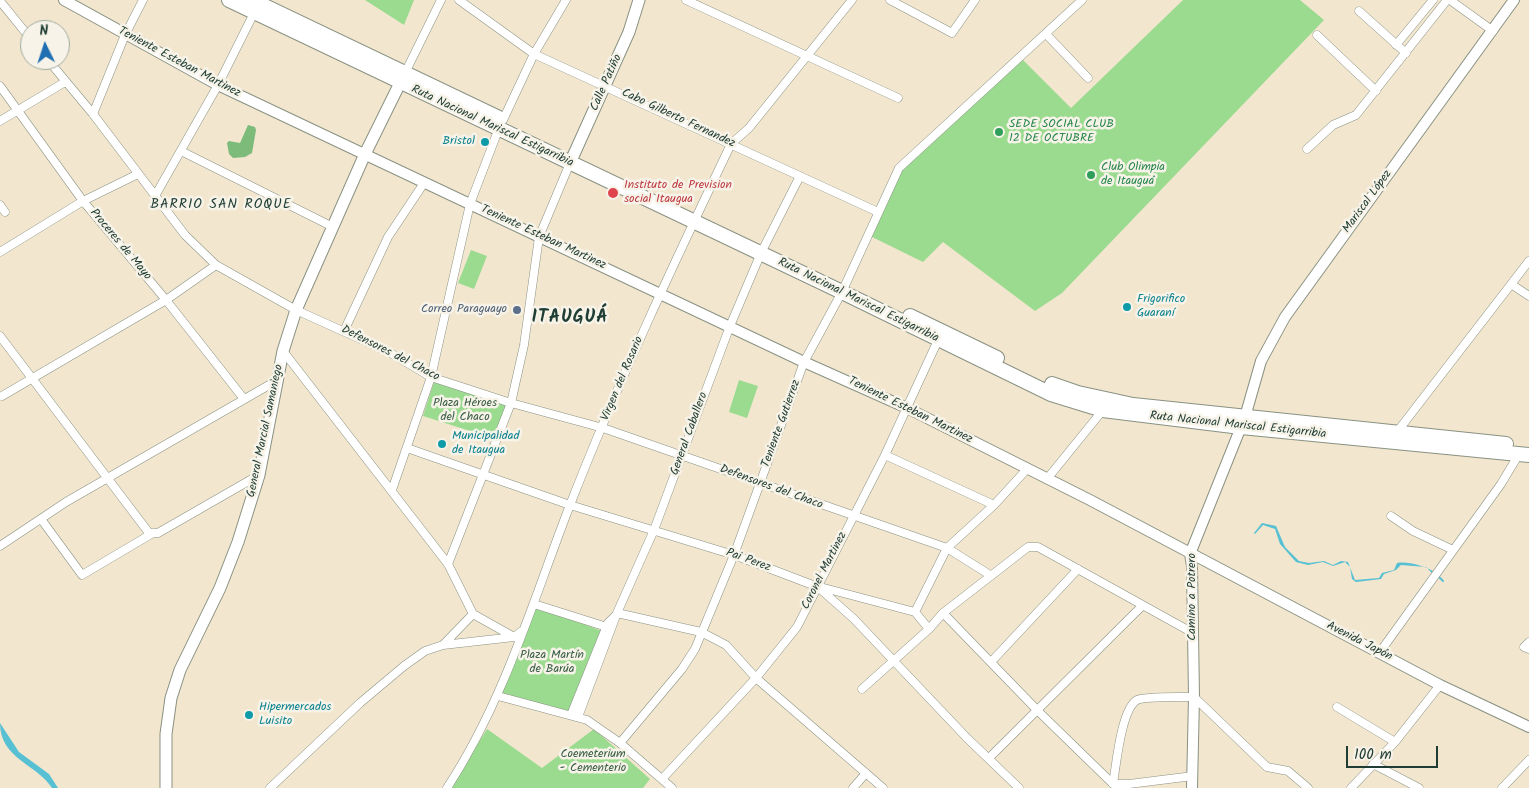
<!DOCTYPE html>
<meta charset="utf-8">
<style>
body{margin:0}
#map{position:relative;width:1529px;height:788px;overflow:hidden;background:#f3e6cf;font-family:Kalam,sans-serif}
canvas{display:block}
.north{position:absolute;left:20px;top:20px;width:50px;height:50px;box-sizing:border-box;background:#f7f3e8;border:1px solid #a1aaa0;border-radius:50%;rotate:356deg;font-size:14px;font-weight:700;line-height:20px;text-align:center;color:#1f3d34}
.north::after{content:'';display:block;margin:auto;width:18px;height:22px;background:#1f6fb2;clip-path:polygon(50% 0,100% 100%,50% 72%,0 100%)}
.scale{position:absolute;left:1346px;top:746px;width:92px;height:22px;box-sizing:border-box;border:2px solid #1f3d34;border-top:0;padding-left:6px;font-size:15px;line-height:18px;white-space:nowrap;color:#1f3d34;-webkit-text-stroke:4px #f7f3e8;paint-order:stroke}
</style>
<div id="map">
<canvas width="1529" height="788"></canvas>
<div class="north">N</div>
<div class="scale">100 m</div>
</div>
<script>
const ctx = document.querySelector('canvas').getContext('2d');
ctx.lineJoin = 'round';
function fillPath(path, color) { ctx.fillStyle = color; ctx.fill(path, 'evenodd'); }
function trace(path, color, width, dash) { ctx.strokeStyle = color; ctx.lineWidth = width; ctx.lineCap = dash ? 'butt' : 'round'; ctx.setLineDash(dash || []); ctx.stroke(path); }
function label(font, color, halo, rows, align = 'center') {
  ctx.font = font + ' Kalam,sans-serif'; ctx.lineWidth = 5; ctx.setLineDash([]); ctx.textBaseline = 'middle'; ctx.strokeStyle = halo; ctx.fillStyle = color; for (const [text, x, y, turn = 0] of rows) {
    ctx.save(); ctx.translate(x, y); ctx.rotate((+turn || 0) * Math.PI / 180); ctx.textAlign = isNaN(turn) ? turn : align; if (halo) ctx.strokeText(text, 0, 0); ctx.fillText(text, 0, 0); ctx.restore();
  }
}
fillPath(new Path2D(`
 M365,0H414L404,25Z
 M1183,0H1300L1324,20L1062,293L1035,311L943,242L923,262L870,236L902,167L1021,58L1071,108Z
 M471,250L487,256L474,289L458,283Z
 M739,380L758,386L747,418L729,412Z
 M434,382L506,405L495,439L423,416Z
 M536,606L602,631L570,711L499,695Z
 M487,729L542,768L594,729L650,779L643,788H450Z`), '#9bdb90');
fillPath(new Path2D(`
 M248,125L255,127L256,130L252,153L245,157L233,158L229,154L227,143L229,141L240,143Z`), '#7cbb7a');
fillPath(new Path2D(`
 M1262,523L1276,526L1285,547L1299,561L1309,563L1324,561L1333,565L1341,561L1348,562L1355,580L1379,578L1382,573L1394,570L1397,563C1408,561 1424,566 1433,571L1432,573L1426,567L1401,565L1396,570L1384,574L1381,579L1356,582L1352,579L1350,567L1345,562L1333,566L1323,562L1308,565L1296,562L1280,544L1275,529L1263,525L1255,534L1254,533Z
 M0,723L19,752L49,774L58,788H52C37,764 0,759 0,723Z`), '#57c1d3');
trace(new Path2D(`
 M1439,577L1443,581`), '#57c1d3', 2);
const street = new Path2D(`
 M459,0L534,54L878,212
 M686,0L898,98
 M890,0L952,33L975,0
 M1450,0L1493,31
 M0,1L30,38
 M1359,11L1406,53
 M1046,34L1088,78
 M1317,35L1376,91
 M1396,45L1433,0
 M48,60L93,114L185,235L216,265L296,310L387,351L431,377L511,403L603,428L947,548L990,575
 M405,73L441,0
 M0,86L83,201L166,300L244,399
 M93,114L125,35L143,0
 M503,120L534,54L566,0
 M0,121L65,82
 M1307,149L1333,125L1356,115L1447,0
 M181,151L333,227
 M155,196L218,85L255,11
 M0,205L5,212
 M764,247L800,176
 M0,252L83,201L138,174
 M1511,284L1529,296
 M344,331L388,237L424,183
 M0,336L149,533H158L259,475
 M283,351L448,564L473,614
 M2,396L166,300L216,265
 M1397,432L1529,261
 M407,448L570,505L734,555L818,587L854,619L967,738L1019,788
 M885,455L994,505
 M1047,479L1103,410
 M392,490L431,377L470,204L499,128
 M1391,516L1413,531L1453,550
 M41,519L82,575L153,533
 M0,546L66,502L276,381
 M448,564L511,403L524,345L539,237L570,163
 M824,588L915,612L929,629
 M534,604L610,628
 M915,612L947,548L994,505L1027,469
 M617,613L701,632L726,645L756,678L883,788
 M943,613L1038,711L1113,784H1129L1193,776
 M1529,642L1524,647L1529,649
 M443,645L473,614L514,637
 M1380,652L1501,484L1519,454
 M991,662L1078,569
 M862,689L929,629L943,613L1028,547H1038L1193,633
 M498,696L587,720L620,743L672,788
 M1337,707L1395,742
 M571,715L608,623L616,615
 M578,717L617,613L654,530L730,326L761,253
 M620,743L682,669L695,649L734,555L804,362L842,292L899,168L1082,0
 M989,758L1142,606
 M1373,764L1419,788
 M662,779L756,678L797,627L885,455L939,338
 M1113,784C1116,767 1121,709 1137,700C1144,696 1183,697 1194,697L1267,767L1288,771L1308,788
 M270,788L360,703L404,666L425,651L443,645L514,637L522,631
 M447,788C505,699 532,603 570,505C618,382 674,263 731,144L749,128L852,0
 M853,788L866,773
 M1351,788L1395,742L1440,685
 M1502,788L1529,760`);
const secondary = new Path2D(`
 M64,0L218,85L804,362L907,408L1090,500L1440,685L1529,727
 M1192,788L1194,697L1192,566L1190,554L1245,417L1261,361L1285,317L1514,0`);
const primary = new Path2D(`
 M570,163L629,32L639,0
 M166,788V734L171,698L180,670L220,588L238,542L259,475L283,351L296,310L365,154L404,75`);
const highway = new Path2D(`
 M229,0L842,292L1051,394L1103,410L1127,413L1241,427L1529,455
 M252,0L499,118
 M910,316L997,358
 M1052,384L1078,393L1133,405L1506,444`);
trace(street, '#899282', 9);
trace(secondary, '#899282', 12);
trace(primary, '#899282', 13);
trace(highway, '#899282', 16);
trace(street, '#fff', 8);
trace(secondary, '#fff', 10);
trace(primary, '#fff', 11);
trace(highway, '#fff', 14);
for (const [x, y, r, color] of [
 [999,132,5,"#2e9e5b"],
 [485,142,5,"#0f9aa8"],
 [1091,175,5,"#2e9e5b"],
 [613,193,6,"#e0444e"],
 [1127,307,5,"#0f9aa8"],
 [517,310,5,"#5c6f8a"],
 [442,444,5,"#0f9aa8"],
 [249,715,5,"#0f9aa8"]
]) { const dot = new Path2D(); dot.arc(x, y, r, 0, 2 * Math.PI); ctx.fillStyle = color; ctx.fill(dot); trace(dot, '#f7f3e8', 2); }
label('12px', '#1f3d34', '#f7f3e8', [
 ["Teniente Esteban Martinez",179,63,28],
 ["Calle Patiño",607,83,-66],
 ["Cabo Gilberto Fernandez",678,119,25],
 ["Ruta Nacional Mariscal Estigarribia",492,127,25],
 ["Mariscal López",1368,202,-54],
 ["Teniente Esteban Martinez",543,238,25],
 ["Proceres de Mayo",120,245,50],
 ["Ruta Nacional Mariscal Estigarribia",858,301,26],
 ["Defensores del Chaco",390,354,27],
 ["Virgen del Rosario",623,379,-67],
 ["Teniente Esteban Martinez",910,411,26],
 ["Teniente Gutierrez",782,424,-70],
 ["Ruta Nacional Mariscal Estigarribia",1238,426,6],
 ["General Marcial Samaniego",266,431,-78],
 ["General Caballero",690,434,-70],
 ["Defensores del Chaco",771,488,20],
 ["Pai Perez",748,561,20],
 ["Coronel Martinez",825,571,-63],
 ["Camino a Potrero",1193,597,-90],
 ["Avenida Japón",1359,642,27]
]);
label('12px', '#27864d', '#f7f3e8', [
 ["SEDE SOCIAL CLUB",1009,125],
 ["12 DE OCTUBRE",1009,139],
 ["Club Olimpia",1101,168],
 ["de Itauguá",1101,182]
], 'left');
label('12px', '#0d838f', '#f7f3e8', [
 ["Bristol",475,142,"right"],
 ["Frigorifico",1137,300],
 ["Guaraní",1137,314],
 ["Municipalidad",452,437],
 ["de Itaugua",452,451],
 ["Hipermercados",259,708],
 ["Luisito",259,722]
], 'left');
label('12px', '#be3a42', '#f7f3e8', [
 ["Instituto de Prevision",624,186],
 ["social Itaugua",624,200]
], 'left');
label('12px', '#4e5e75', '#f7f3e8', [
 ["Correo Paraguayo",507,310]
], 'right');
label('12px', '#385d46', '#f7f3e8', [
 ["Plaza Héroes",465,404],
 ["del Chaco",465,418],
 ["Plaza Martín",552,656],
 ["de Barúa",552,670],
 ["Coemeterium",593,755],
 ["- Cementerio",593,769]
]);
ctx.letterSpacing = '1px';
label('14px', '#1f3d34', '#f7f3e8', [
 ["BARRIO SAN ROQUE",221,206]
]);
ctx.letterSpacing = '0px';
ctx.letterSpacing = '1px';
label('bold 18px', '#1f3d34', '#f7f3e8', [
 ["ITAUGUÁ",570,319]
]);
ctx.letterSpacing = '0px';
</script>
